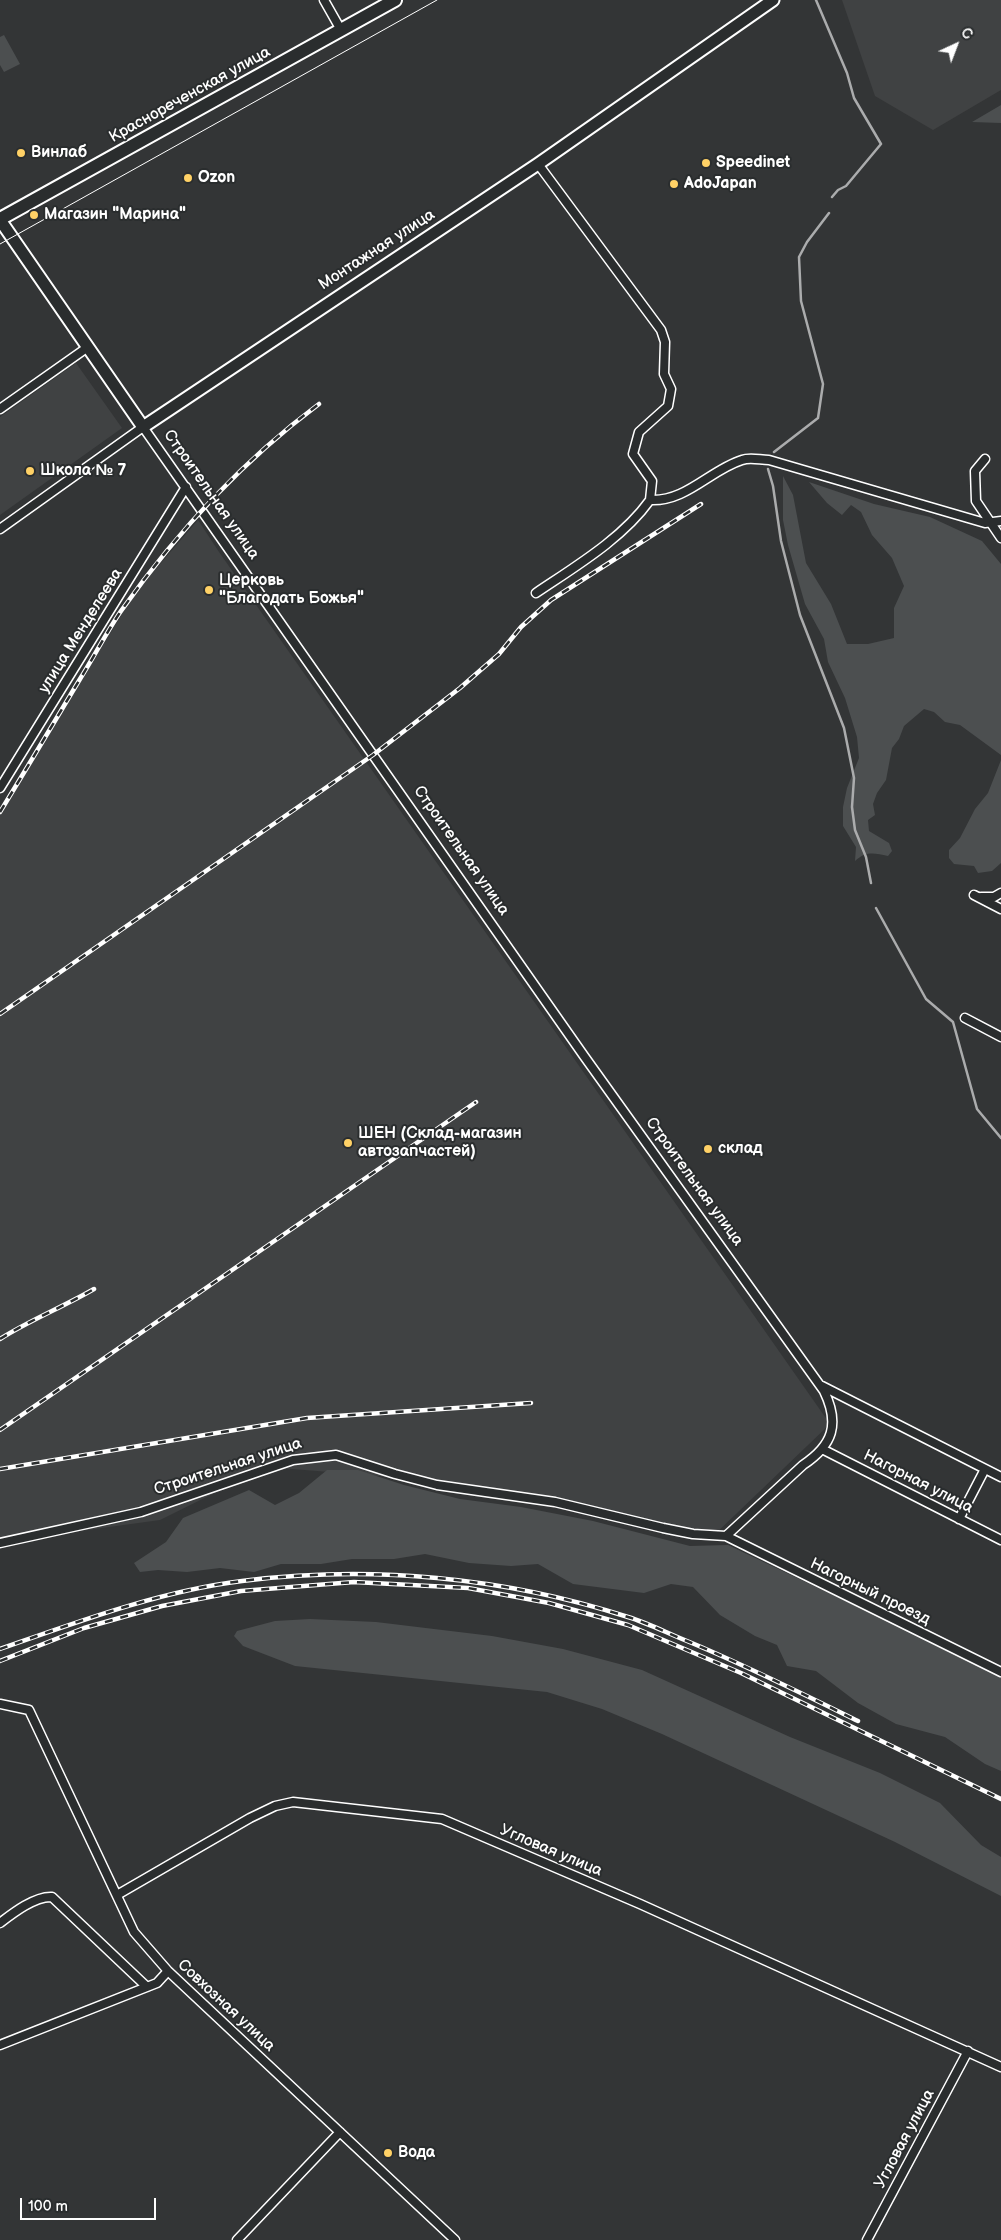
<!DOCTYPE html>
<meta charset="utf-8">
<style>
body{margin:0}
#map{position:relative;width:1001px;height:2240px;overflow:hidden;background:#333536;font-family:"Balsamiq Sans",sans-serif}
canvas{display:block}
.north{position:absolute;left:931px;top:20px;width:50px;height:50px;-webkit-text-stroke:4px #2a2d2e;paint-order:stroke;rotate:43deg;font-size:14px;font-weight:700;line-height:20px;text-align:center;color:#fff}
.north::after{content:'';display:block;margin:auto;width:18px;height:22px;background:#fff;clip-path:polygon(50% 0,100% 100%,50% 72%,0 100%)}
.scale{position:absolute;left:20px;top:2198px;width:136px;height:22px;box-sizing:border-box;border:2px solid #fff;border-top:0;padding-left:6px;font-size:15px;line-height:18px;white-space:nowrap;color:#fff;-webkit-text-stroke:4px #2a2d2e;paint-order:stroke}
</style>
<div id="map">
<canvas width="1001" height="2240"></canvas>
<div class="north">С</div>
<div class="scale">100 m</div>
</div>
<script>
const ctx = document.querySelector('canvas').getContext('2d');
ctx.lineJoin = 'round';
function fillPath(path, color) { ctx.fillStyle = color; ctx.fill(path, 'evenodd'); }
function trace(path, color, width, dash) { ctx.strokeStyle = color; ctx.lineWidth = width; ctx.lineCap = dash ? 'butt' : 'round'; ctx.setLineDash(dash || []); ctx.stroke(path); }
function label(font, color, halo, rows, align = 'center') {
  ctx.font = font + ' "Balsamiq Sans",sans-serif'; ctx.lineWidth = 4; ctx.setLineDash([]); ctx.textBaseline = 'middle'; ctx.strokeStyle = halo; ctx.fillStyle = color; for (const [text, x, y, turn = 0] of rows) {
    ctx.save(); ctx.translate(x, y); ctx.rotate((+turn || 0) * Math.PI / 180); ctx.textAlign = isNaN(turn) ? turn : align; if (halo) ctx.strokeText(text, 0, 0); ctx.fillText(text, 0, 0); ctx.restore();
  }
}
fillPath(new Path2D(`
 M842,0H1001V90L933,130L875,96Z
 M76,363L122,428L0,515V417Z
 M198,520L219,552L830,1424L713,1536L455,1482L267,1467L160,1520L0,1542V812L135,593Z`), '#404243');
fillPath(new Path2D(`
 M4,35L20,64L4,72L0,65V37Z
 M1001,105V123L972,122Z
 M783,476L793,495L806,563L831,604L847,644H868L894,638V608L904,586L892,558L872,535L861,512L851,505L842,515L827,503L809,482L874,504L930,517L982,541L1001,564V755L960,725L945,722L934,712L924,709L904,726L899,739L892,748L886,780L877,793L873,804L875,815L868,820L869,831L889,843L892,851L888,856C874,853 866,851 855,861L856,847L843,826V807L847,788L859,758L857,737L845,698L828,662L824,639L805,604L788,545L783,520Z
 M1001,760V863L992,871L978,873L974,866L954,864L949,858V850L960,838L975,809L988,793Z
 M327,1470H358L404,1485L460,1499L521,1507L593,1521L690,1546L728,1545L1001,1675V1771L985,1764L945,1737L896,1724L858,1703L816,1671L787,1666L777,1645L755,1636L720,1615L693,1587L671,1584L644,1593L573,1584L538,1564L511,1566L469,1563L425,1554L394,1559H352L321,1564H281L254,1572L220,1568L187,1572L158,1570L140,1572L134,1563L166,1542L183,1518L249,1490L275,1505L299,1493Z
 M310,1619L376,1622L492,1636L563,1649L642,1670L790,1737L880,1773L940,1803L981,1845L1001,1857V1896L895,1842L662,1734L602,1709L547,1692L295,1666L243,1646L234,1636L237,1631L275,1621Z`), '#4c4f50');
trace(new Path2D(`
 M816,0L847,73L854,98L881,144L846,186L838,190L832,197
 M774,452L818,418L823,384L801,301L799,257L807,242L829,213
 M768,469L773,486L781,541L800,615L844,728L854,778L852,807L855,830L866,857L871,883
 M876,908L926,999L953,1022L977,1109L1001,1138`), '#abacad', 2.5);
const street = new Path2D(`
 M324,0L341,30
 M538,164L661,330L665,342L664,374L671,389L668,406L639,432L633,454L652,481L650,500
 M0,409L88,347
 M985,459L975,471L976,501L1001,538
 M0,529L143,427L584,1056L824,1391C840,1424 833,1445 803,1465L726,1536L693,1534L663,1528L555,1502L437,1485L395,1474L336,1455L293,1460L141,1512L0,1543
 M536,593C576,566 622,539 650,500C686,502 710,470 742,460C750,457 760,460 769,460L985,523L1001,521
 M0,788L186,487
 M974,895L1001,909
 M981,897H994L1001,893
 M965,1018L1001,1037
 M822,1386L1001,1477
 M822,1449L1001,1540
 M959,1519L985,1469
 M726,1536L1001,1672
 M0,1704L29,1710L134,1932L168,1971L455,2240
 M117,1895L250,1818L275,1806L293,1802L442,1819L640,1904L1001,2067
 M0,1923C13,1913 35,1896 52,1897L147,1987
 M0,2045L157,1983L168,1971
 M237,2240L340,2132
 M867,2240L968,2051`);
const secondary = new Path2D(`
 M0,220L143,427L538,164L773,0`);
const primary = new Path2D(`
 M0,219L395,0`);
trace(street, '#fff', 11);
trace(secondary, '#fff', 15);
trace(primary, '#fff', 16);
trace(street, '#2a2d2e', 8);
trace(secondary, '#2a2d2e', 11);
trace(primary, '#2a2d2e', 12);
trace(new Path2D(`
 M0,244L437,0`), '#fff', 1);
const rail = new Path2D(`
 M0,812C27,768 53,724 80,679C94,657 106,633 121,611C177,532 241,462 319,404
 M0,1014L373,755L460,688L499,654L521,627L551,600L701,504
 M0,1339C30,1320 63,1307 94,1289
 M0,1430L476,1102
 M0,1469L307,1418L531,1403
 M0,1649C77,1622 160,1591 242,1581C371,1565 504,1577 628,1617C648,1623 667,1633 687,1641C745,1665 801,1693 858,1721
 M0,1661L84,1628L162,1606L241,1591L354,1582L468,1588L549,1603L628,1625L741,1673L1001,1799`);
trace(rail, '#fff', 4.5);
trace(rail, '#2a2d2e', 2.5, [8]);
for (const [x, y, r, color] of [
 [21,153,5,"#ffd166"],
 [706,163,5,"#ffd166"],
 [188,178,5,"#ffd166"],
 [674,184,5,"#ffd166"],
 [34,215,5,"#ffd166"],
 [30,471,5,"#ffd166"],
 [209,590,5,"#ffd166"],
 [348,1143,5,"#ffd166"],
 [708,1149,5,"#ffd166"],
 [388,2153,5,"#ffd166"]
]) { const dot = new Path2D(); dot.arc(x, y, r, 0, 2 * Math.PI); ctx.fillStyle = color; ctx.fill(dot); trace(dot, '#2a2d2e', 2); }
label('16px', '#fff', '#2a2d2e', [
 ["Краснореченская улица",190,95,-29],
 ["Монтажная улица",377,250,-33],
 ["Строительная улица",211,495,55],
 ["улица Менделеева",81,631,-58],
 ["Строительная улица",461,851,55],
 ["Строительная улица",694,1182,54],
 ["Строительная улица",228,1467,-18],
 ["Нагорная улица",918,1482,27],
 ["Нагорный проезд",870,1592,26],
 ["Угловая улица",551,1851,23],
 ["Совхозная улица",226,2006,43],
 ["Угловая улица",905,2139,-62]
]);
label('bold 16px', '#fff', '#2a2d2e', [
 ["Винлаб",31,153],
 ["Speedinet",716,163],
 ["Ozon",198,178],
 ["AdoJapan",684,184],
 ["Магазин \"Марина\"",44,215],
 ["Школа № 7",40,471],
 ["Церковь",219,581],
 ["\"Благодать Божья\"",219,599],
 ["ШЕН (Склад-магазин",358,1134],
 ["автозапчастей)",358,1152],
 ["склад",718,1149],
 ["Вода",398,2153]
], 'left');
</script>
